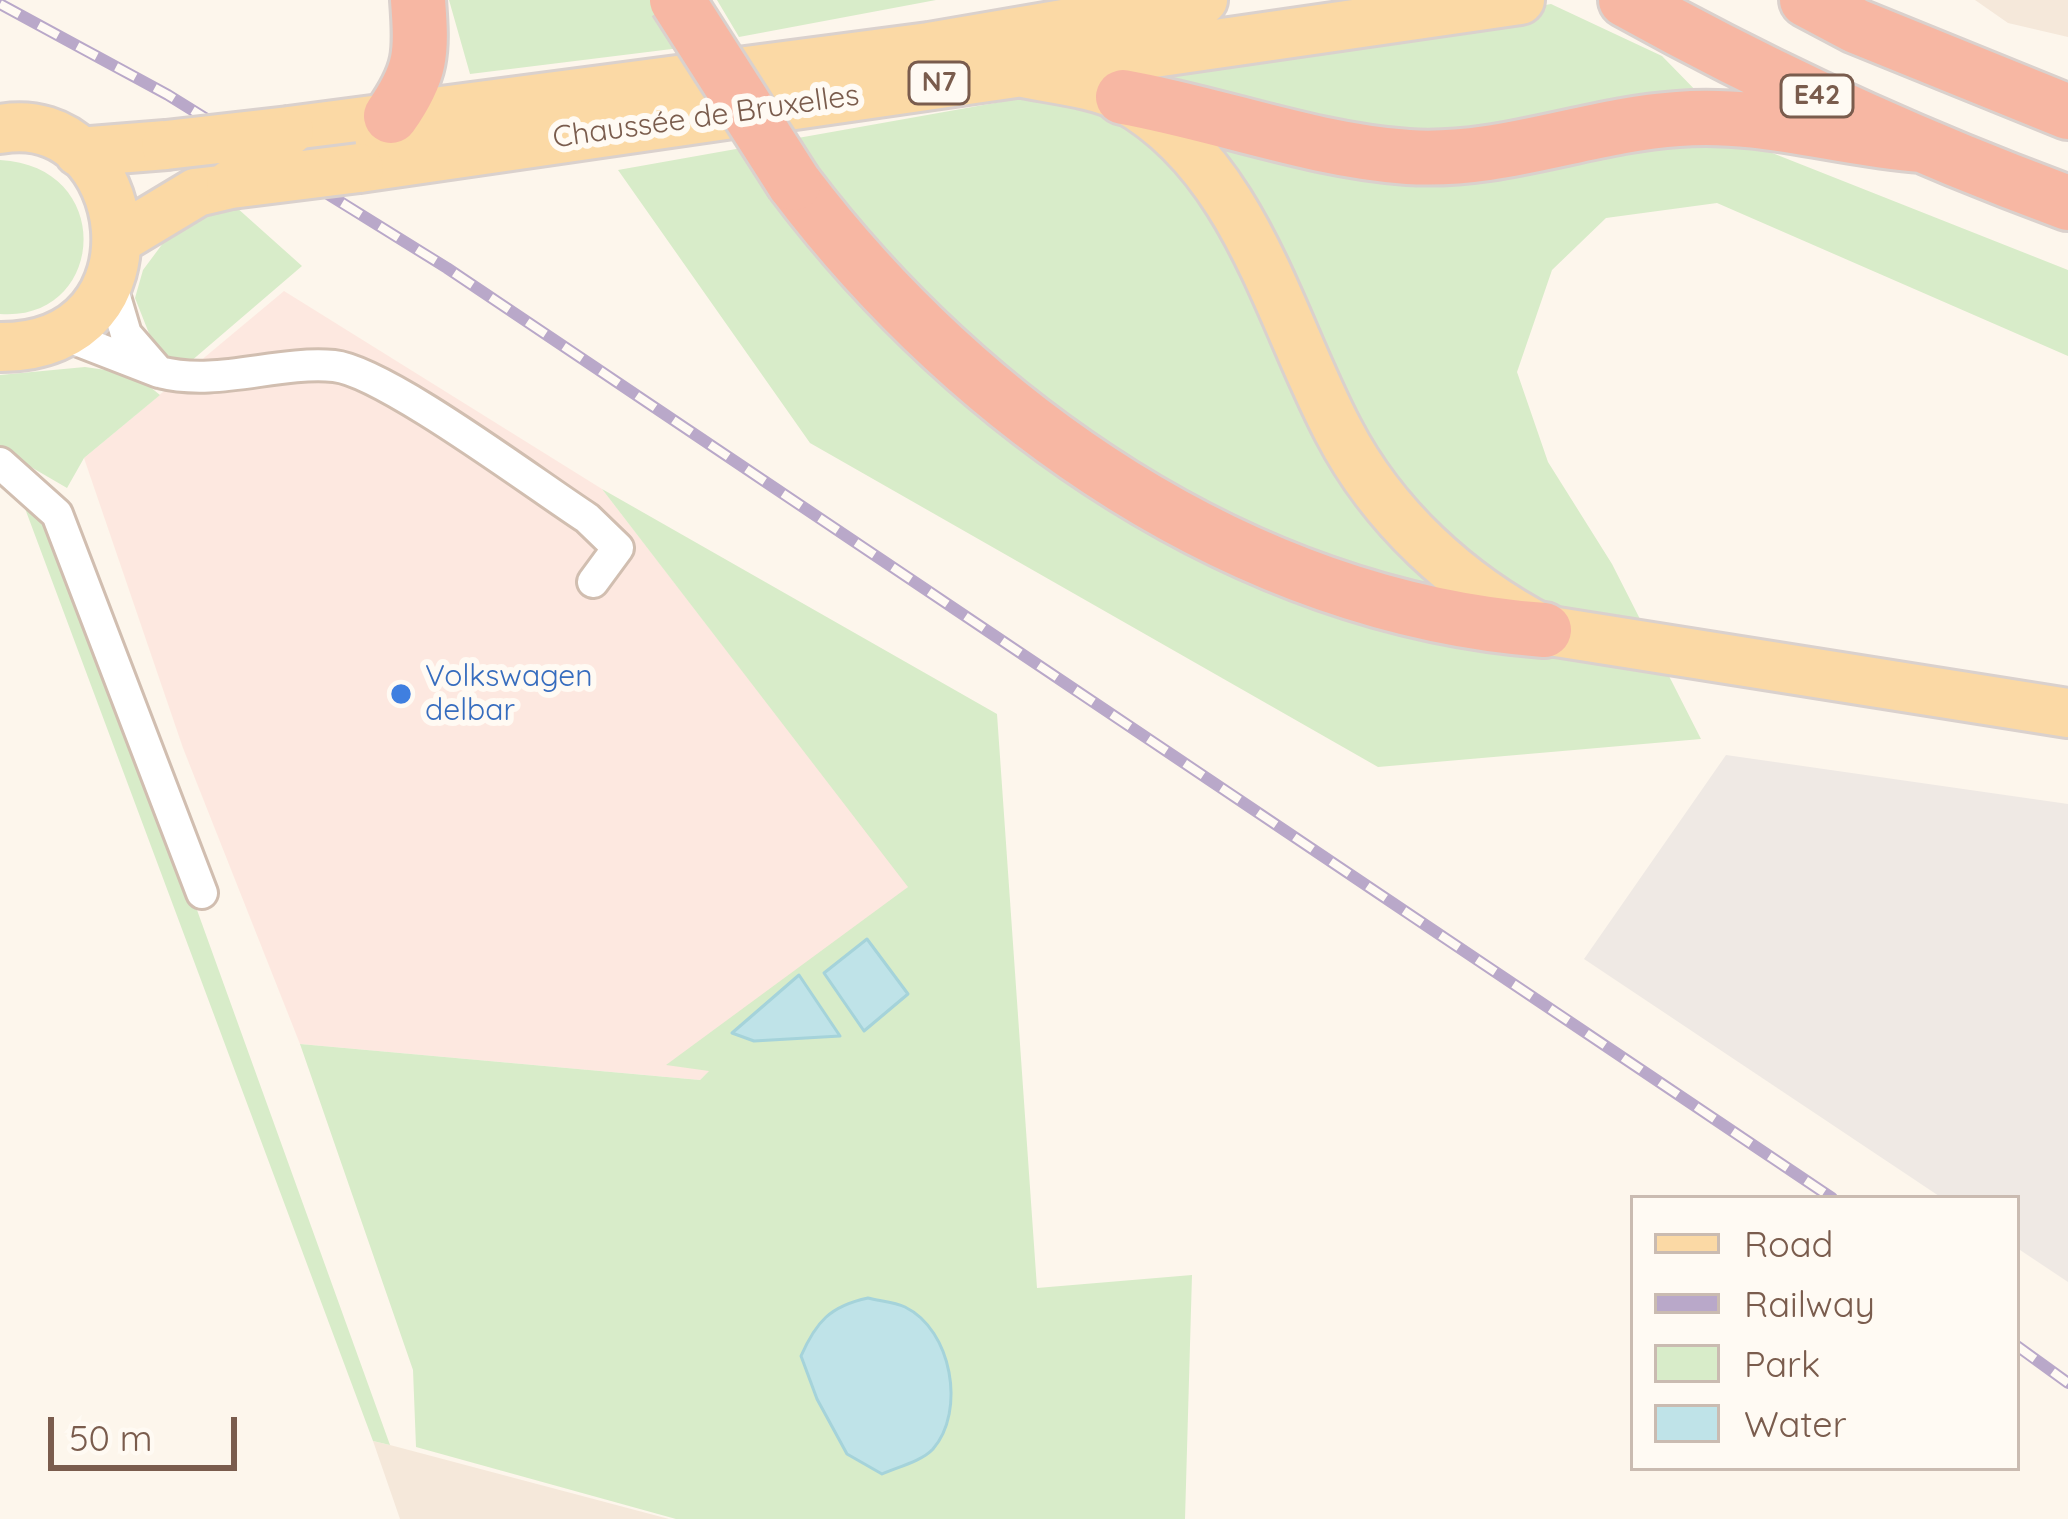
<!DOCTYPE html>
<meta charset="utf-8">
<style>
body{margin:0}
#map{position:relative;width:2068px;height:1519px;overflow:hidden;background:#fdf6ec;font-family:Quicksand,sans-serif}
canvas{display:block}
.legend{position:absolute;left:1630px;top:1195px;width:390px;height:276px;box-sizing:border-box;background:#fffaf3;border:3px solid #cabbb1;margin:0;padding:15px 21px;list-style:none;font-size:36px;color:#7a5c4d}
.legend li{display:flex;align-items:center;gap:24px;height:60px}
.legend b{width:60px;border:3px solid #cabbb1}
.scale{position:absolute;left:48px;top:1417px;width:189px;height:54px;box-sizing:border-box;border:6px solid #7a5c4d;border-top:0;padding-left:15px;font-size:36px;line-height:42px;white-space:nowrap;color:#7a5c4d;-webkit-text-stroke:9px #fffaf3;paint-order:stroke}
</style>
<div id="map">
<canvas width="2068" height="1519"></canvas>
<ul class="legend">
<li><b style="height:15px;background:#fbd9a5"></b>Road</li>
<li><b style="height:15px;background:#b9a8c9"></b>Railway</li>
<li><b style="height:33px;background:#d8ecc9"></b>Park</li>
<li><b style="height:33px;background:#bfe3e8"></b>Water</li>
</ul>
<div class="scale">50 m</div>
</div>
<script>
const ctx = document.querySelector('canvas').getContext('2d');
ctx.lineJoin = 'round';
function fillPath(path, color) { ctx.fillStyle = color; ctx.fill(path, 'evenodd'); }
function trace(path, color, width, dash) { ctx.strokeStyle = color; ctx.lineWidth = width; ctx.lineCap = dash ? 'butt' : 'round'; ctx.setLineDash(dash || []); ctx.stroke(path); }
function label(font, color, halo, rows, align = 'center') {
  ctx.font = font + ' Quicksand,sans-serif'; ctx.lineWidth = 12; ctx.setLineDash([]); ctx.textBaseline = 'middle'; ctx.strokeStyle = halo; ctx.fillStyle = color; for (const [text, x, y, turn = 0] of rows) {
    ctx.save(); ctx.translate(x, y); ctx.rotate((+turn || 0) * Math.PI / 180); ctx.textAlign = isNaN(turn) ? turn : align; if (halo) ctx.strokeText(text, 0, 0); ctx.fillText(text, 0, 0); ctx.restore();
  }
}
fillPath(new Path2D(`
 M1975,0H2068V37L2008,23Z
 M373,1441L390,1445L669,1519H400Z`), '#f5e8da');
fillPath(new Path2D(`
 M284,291L602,489L909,886L700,1080L300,1044L183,748L84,458Z`), '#fde8e0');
fillPath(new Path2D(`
 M1726,755L2068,804V1282L2017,1248V1198H1942L1584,959Z`), '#efe9e4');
fillPath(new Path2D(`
 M449,0H654L680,48L470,74Z
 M717,0H936L739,37Z
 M1551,4L1662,56L1747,143L2068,270V356L1717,203L1606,218L1552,270L1517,372L1548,462L1612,564L1701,739L1378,767L810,443L618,170Z
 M0,160C117,166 106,322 0,314Z
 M236,207L302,266L183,368L154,346L135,298L143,270L175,227Z
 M85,367L134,374L160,395L84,458L67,488L0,449V375Z
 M602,489L997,714L1037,1288L1192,1275L1185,1519H676L416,1447L413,1370L300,1044L700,1080L709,1071L666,1065L908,887Z
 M20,495L52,508L390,1445L373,1441Z`), '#d8ecc9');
const water = new Path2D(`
 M867,939L908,994L864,1031L824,973Z
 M799,975L840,1036L754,1041L732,1033Z
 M868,1298C879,1301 894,1302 905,1307C952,1330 966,1411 933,1449C922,1461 898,1467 882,1474L847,1454L817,1399L801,1356C816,1322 830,1306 868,1298Z`);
fillPath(water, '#bfe3e8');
trace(water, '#a5d3da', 3);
const street = new Path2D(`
 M61,334L159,372L126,334L110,280
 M159,372C218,387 275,361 334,366C384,371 536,485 587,518L618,548L593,582
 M0,463L57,514L202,893`);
const primary = new Path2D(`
 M1018,72C1051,79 1096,83 1124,98C1245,165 1279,318 1338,430C1383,517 1459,586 1544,630L2068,713
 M0,129C136,104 173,348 0,347
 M289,131L929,47L1203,0
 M79,152L166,145
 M359,168L1520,0
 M119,239L197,192L231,184`);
const highway = new Path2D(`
 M1626,0C1768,79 1916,147 2068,203
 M1807,0L1856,26L2068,112
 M1123,97C1219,114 1310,150 1408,157C1502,163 1587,125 1678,119C1762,112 1839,139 1922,145
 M391,116C422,72 422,53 418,0
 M794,183C970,416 1245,608 1544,630`);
trace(street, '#d1beb0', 36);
trace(primary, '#dad1cd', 54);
trace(highway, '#dad1cd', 60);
trace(street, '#fff', 30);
trace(primary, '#fbd9a5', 48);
trace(highway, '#f7b7a3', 54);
const rail = new Path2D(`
 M0,4L168,95L447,268L1832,1198
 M2017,1346L2068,1383`);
trace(rail, '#b9a8c9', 12);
trace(rail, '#fffaf3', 8, [22]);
const primaryBridge = new Path2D(`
 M166,145L289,131
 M231,184L359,168`);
const highwayBridge = new Path2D(`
 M677,0L794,183`);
trace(primaryBridge, '#dad1cd', 54, []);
trace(highwayBridge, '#dad1cd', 60, []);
trace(primaryBridge, '#fbd9a5', 48);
trace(highwayBridge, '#f7b7a3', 54);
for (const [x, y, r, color] of [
 [401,694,12,"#3f7fe0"]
]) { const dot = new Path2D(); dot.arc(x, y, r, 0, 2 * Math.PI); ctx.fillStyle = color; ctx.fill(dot); trace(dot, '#fffaf3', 4.5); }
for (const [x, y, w] of [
 [939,83,60],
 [1817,96,72]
]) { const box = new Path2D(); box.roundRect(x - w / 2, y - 21, w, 42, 9); ctx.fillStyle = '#fffaf3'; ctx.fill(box); trace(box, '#7a5c4d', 3); }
label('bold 27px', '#7a5c4d', null, [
 ["N7",939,83],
 ["E42",1817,96]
]);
label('30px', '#7a5c4d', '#fffaf3', [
 ["Chaussée de Bruxelles",706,117,-8]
]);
label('30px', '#366cbe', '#fffaf3', [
 ["Volkswagen",425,677],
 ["delbar",425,711]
], 'left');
</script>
